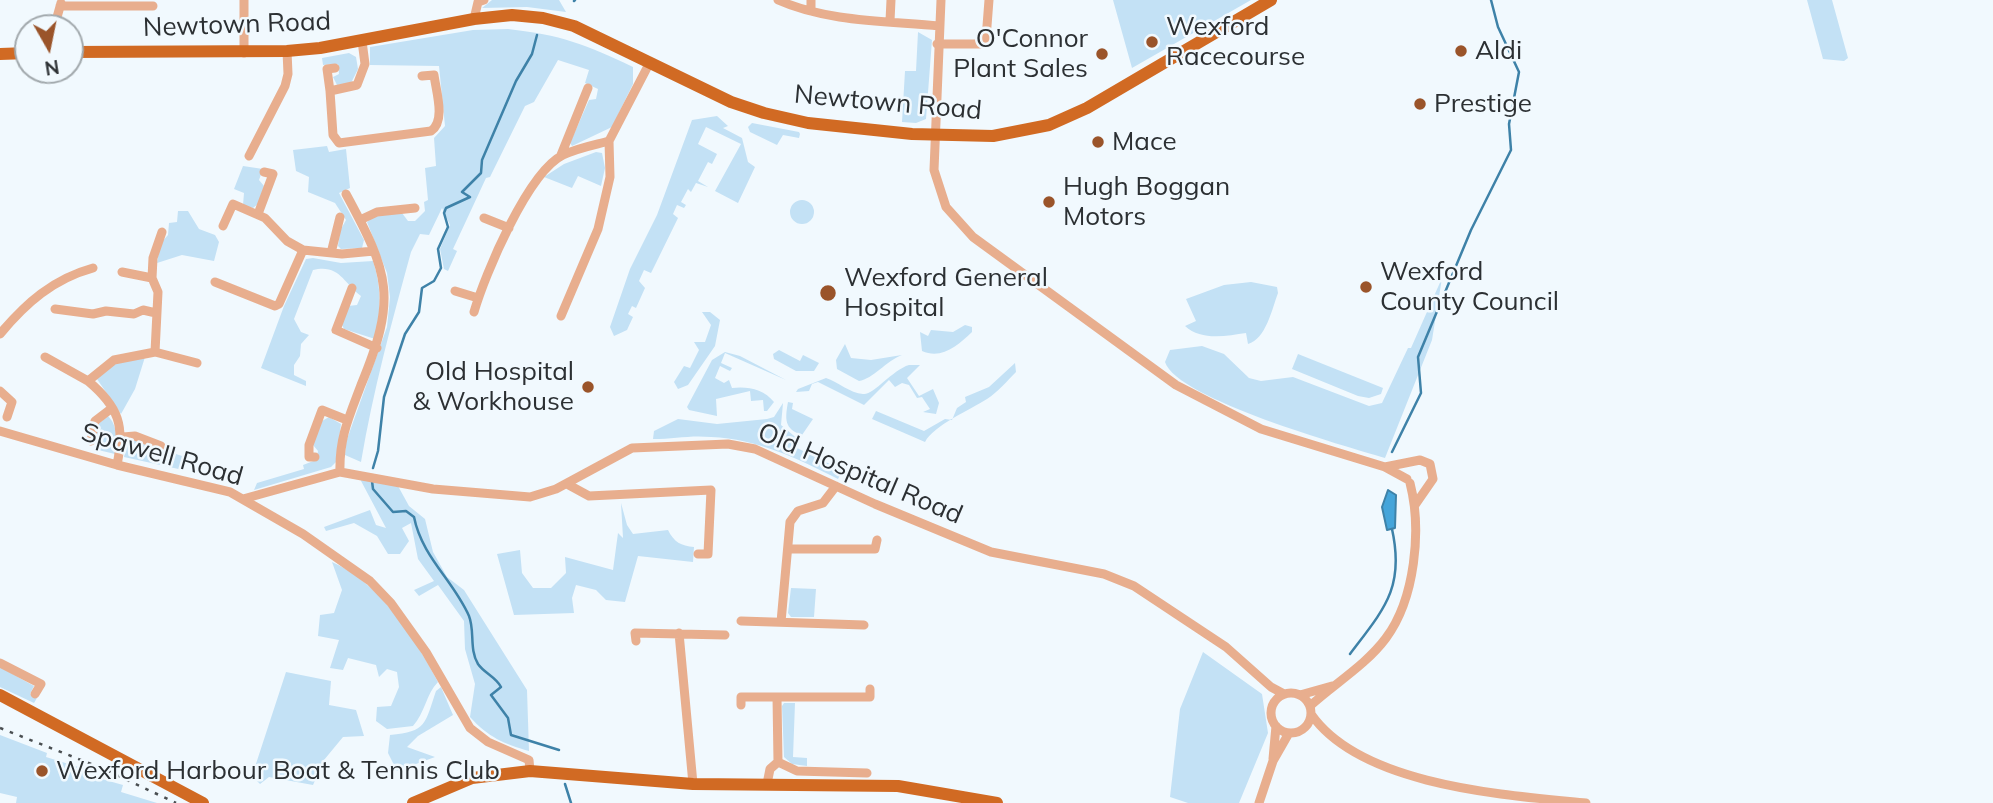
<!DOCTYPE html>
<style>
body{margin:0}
#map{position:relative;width:1993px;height:803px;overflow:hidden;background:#f1f9fe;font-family:Mulish,sans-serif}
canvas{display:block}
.north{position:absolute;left:14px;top:14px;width:70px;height:70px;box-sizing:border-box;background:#f1f9fe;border:2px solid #a2a9ad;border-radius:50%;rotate:171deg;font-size:19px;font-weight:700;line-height:28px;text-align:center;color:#2c3033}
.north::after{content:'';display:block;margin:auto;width:24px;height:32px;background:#9a542a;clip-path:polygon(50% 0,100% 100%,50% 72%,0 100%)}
</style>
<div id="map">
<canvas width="1993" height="803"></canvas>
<div class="north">N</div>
</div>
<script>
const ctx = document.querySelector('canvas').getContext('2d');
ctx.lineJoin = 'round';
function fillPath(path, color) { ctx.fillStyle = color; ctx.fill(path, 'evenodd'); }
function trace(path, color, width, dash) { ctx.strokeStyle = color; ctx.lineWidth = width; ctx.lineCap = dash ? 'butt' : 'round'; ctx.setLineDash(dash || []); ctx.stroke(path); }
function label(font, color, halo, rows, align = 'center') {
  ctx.font = font + ' Mulish,sans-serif'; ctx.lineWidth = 5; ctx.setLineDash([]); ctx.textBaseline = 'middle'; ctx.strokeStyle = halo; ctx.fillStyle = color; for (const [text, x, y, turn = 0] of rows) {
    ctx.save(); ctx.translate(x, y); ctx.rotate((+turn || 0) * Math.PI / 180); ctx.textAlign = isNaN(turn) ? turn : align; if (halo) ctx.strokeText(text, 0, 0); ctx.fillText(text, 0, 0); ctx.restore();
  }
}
fillPath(new Path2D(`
 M492,0H559L566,12L527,7L482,8Z
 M1113,0H1251L1132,68Z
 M1807,0H1832L1848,58L1844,61L1823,59Z
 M508,29C561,35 585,44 633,67V84L612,127L572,146L570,143L589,100L596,99L598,89L585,83L589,70L558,60L534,102L525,106L490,177L486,178L453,249L457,251L448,271L444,269L440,249L450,225L442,208L429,235L420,234L411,252C392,321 373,391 361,462L345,455L346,442L387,327L390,297L387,273L367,222L375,216L402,213L408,221H415L425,211L424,202L428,200L425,168L436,166L434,138L445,126L439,66L370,65V47L473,30Z
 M918,32L932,40L926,119L916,123L902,122L905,71H916Z
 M349,53L356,57L358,69L351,83L337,85L333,77L339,74L338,64L323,65L322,58Z
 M717,116L728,126L723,128L742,138L748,162L755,167L738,203L715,191L741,144L706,127L698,144L717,154L712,164L708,162L698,181L708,187L696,183L691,192L688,189L681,202L686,205L684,208L677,205L673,214L678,218L654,267L651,273L644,270L639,281L645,288L636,308L632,306L628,314L633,317L627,330L614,336L610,327L630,269L657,215L692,120Z
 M752,123L799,132L800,134L799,138L783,135L777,145L750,132L748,127Z
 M327,146L329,152L346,149L350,188L339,193L364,240L362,248L341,249L338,246L340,231L346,220L335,203L308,192L309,177L296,171L293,150Z
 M596,152L602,153L605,168L601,186L578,176L572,188L544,177L564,164Z
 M243,166L263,169L259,180L264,186L258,204L253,208L243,205L244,193L234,189Z
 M790 212a12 12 0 1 1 24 0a12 12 0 1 1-24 0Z
 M178,211H188L199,229L215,235L219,242L214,261L182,255L157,263L160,244L168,235L169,223L177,222Z
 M313,258L341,263L373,261C382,288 381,312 375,339L344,329L342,325L348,306L357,305L361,296C343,283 340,264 313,270L294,319L301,332L309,335L301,344L300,356L294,365V375L306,381V386L261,368L284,306L306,259Z
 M1442,278L1432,340L1385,458C1345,446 1177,399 1165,362L1170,350L1202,346L1224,354L1249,378L1261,381L1293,377L1369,406L1382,403L1408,348H1411Z
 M1251,282L1277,287L1278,293C1272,309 1266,339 1248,344L1246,333C1226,336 1201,341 1185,326L1196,321L1186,299L1224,285Z
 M702,312H710L720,320L715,346L688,385L678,389L674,382L684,366L690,368L699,350L694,342H705L711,325Z
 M965,325L972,327V332C958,345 942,360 922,351L920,332L928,336L931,330L953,332Z
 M845,344L851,358L871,360L902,355C886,361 873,379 859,381L837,369L836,360Z
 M779,350L800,361L803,355L819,363L814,371H796L774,359L773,354Z
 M725,352L740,356L786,380L725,353L721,363L732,368L730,371L720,366L715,378L724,383L729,380L732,388C747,386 764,389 774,402L767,411H764L763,400L751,401L750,391L716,399L717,416L689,410L687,407L712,360Z
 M1298,354L1383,388L1381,394L1369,398L1358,396L1292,369Z
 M145,357L135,389L121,414L97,379L114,363Z
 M1015,363L1016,372C1007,381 998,392 987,399C970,410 934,425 925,442L872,419L876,411L924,431L945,419L952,420L957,408L966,402L965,397L989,387Z
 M909,365H920L907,378L919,396L933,389L939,403L936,414L923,412L930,409L922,397L917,398L909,385L902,383L895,387L889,380L864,405L818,382L812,384L809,391L796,392L798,389L826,378C838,382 850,393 863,394C873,396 892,370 909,365Z
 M788,402L793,403L792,409L813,419L802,435C784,429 785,419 788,402Z
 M783,403L781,425L799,440L797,448L838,468L840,463L845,465L838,479C796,458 758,439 711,437C690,435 674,439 653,439L654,431L678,419L717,424L767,419L774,417Z
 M108,416C118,426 117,441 115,454L94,449L101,443L97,436V425Z
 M329,417L341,424L336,462L331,467L254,490L257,483L304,469L303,465L316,460L318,451L313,445L322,421Z
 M128,439L147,442L156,458H162L167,451L188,458L183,470L124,457Z
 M360,479L398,486L409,506L425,519L433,552L447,577L464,590L527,690L529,751C504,744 488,737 470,717L475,684L465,649L464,621L438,585L419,596L414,590L434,581L418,559L411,523L402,528L409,541L400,554H388L377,536L354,523L326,531L324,527L370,510L376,525L386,528Z
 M621,503L627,525L633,534L668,530C674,542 681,546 694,547L693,562L638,556L625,602L606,600L596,590L576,585L572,598L574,613L514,615L497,554L520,550L522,573L533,588H551L566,573L565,557L613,570L618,533L623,538Z
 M332,562C380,583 414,637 438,682C426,694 425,713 413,726L387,729L376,721L377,707L391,706L399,687L397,672L387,669L379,677L376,665L348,658L343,670L330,668L339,640L318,636L320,615L334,613L342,590Z
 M791,588L816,589L814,617H791L788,613Z
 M1203,652L1262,694L1268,733L1239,803H1188L1170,797L1180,709Z
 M0,667L34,686L30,694L37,698L34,703L0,687Z
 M286,672L331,681L329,705L356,710L364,736L343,737L324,760L313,785L269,777L260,784L252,776Z
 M441,687L453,715L418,736L407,747L435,757L397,771L388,753L390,735C427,732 425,723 436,691Z
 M784,703H795L793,757L807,758V766L792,764L784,757L782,706Z
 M0,735L47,753L46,757L85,769L84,774L123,785L121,792L157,803H16L17,797L0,793Z`), '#c3e1f5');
const water = new Path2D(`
 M1388,490L1396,495L1395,528L1387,530L1382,507Z`);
fillPath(water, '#45a5da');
trace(water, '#3e82a8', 2);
trace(new Path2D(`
 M574,1L575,0
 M1392,452L1421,393L1418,357L1471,230L1511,150L1509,124L1519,72L1498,27L1491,0
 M373,468L378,451L384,397L405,334L419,312L422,288L434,281L441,268L438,249L448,227L444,213L446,208L470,197L462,192L481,173L482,160L516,81L532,54L537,35
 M372,481L373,489L393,512L406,511L414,517C422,557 453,580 469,616C475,631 469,649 478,664C484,673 496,677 501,687L491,695L508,718L511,735L559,750
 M1350,654C1384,609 1405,588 1392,529
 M565,784L571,803`), '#3e82a8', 2.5);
trace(new Path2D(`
 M778,0C827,22 887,21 939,26
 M941,0L934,170L946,207L973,237L1176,385L1261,429L1385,467L1407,479
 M60,6H153
 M811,11V0
 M474,19L478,2L484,0
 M890,21L891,0
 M54,28L61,3
 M362,41L365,64L357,85L330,91L333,135L339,143L431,131C446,121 436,91 434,75L422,76
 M937,44H980L986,39L989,0
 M244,53V0
 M330,91L327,69L335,68
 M561,155L588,88
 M249,156L285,86L288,74L287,51
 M258,214L273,174L264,172
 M484,218L509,228
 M360,220L377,212L415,208
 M223,226L233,204L265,218L287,241L303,250L342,254L374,251
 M331,253L340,217
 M122,272L152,278
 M215,282L275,306L279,304L303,250
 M352,288L336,330L377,348
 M455,291L478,298
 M55,309L93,314L106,311L134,314L143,310L156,313
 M474,312C485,274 528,172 563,155C577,148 594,145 609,141
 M561,316L598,229L610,177L609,141L649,64
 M0,334C26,303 53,279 93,268
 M155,352L197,363
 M45,357L88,381
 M0,391L12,402L7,417
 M0,431L117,465L230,492L303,534L370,581L391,603L426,652L470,728L488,742L529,760L530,771
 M123,437L135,436L161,446
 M91,441L95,421L112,408
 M315,457H309V445L322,410L347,420
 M117,465C125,426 119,407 88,381L114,360L155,352L158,292L152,278L153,258L162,232
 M1385,467L1420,460L1430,464L1433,479L1415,505
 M340,472C339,438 349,417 361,385C397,298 390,275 346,194
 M567,484L589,496L711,490L708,554H698
 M243,499L340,472L433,489L530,497L556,489L632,448L728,444L755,449L875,504L991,552L1104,574L1134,586L1226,647L1271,687L1284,694
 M788,549H875L877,540
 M741,621L864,625
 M781,622L790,522L798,511L823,503L836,486
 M679,633L693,784
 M636,641L635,633L725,635
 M0,663L41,684L35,694
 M1271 713a20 20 0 1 1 40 0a20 20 0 1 1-40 0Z
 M1300,695L1332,686
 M741,705V697H777
 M1310,706C1334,684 1366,665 1386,638C1415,599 1422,530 1410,483
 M1311,714C1361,786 1505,795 1586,803
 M1273,759L1276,726
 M778,762L797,771L867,773
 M767,784L770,769L778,762L777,697H870V689
 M1259,803L1273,761L1289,733`), '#e8ae8e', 9);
trace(new Path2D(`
 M70,52L287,51L320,48L474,19L512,15L543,18L574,26L731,102L764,113L808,123L912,134L993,136L1049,125L1087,108L1271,0
 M0,54L28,53
 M0,695L203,803
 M413,803L472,778L530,771L693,784L898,786L997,803`), '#d16a23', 12);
trace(new Path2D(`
 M0,728L104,769L176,803`), '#4a4f52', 2.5, [3.5, 7]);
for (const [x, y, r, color] of [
 [1152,42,7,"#9a542a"],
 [1461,51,7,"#9a542a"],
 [1102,54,7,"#9a542a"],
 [1420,104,7,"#9a542a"],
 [1098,142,7,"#9a542a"],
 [1049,202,7,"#9a542a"],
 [1366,287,7,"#9a542a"],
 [828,293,9,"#9a542a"],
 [588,387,7,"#9a542a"],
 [42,771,7,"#9a542a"]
]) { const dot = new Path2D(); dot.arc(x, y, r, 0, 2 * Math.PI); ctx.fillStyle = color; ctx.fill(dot); trace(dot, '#f1f9fe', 2.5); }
label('26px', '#2c3033', '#f1f9fe', [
 ["Newtown Road",237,25,-2],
 ["Newtown Road",888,103,5],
 ["Spawell Road",162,455,16],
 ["Old Hospital Road",860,474,23]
]);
label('26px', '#2c3033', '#f1f9fe', [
 ["Wexford",1166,27],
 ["Racecourse",1166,57],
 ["O'Connor",1088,39,"right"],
 ["Plant Sales",1088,69,"right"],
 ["Aldi",1475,51],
 ["Prestige",1434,104],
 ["Mace",1112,142],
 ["Hugh Boggan",1063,187],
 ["Motors",1063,217],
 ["Wexford",1380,272],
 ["County Council",1380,302],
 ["Wexford General",844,278],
 ["Hospital",844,308],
 ["Old Hospital",574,372,"right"],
 ["& Workhouse",574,402,"right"],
 ["Wexford Harbour Boat & Tennis Club",56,771]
], 'left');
</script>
